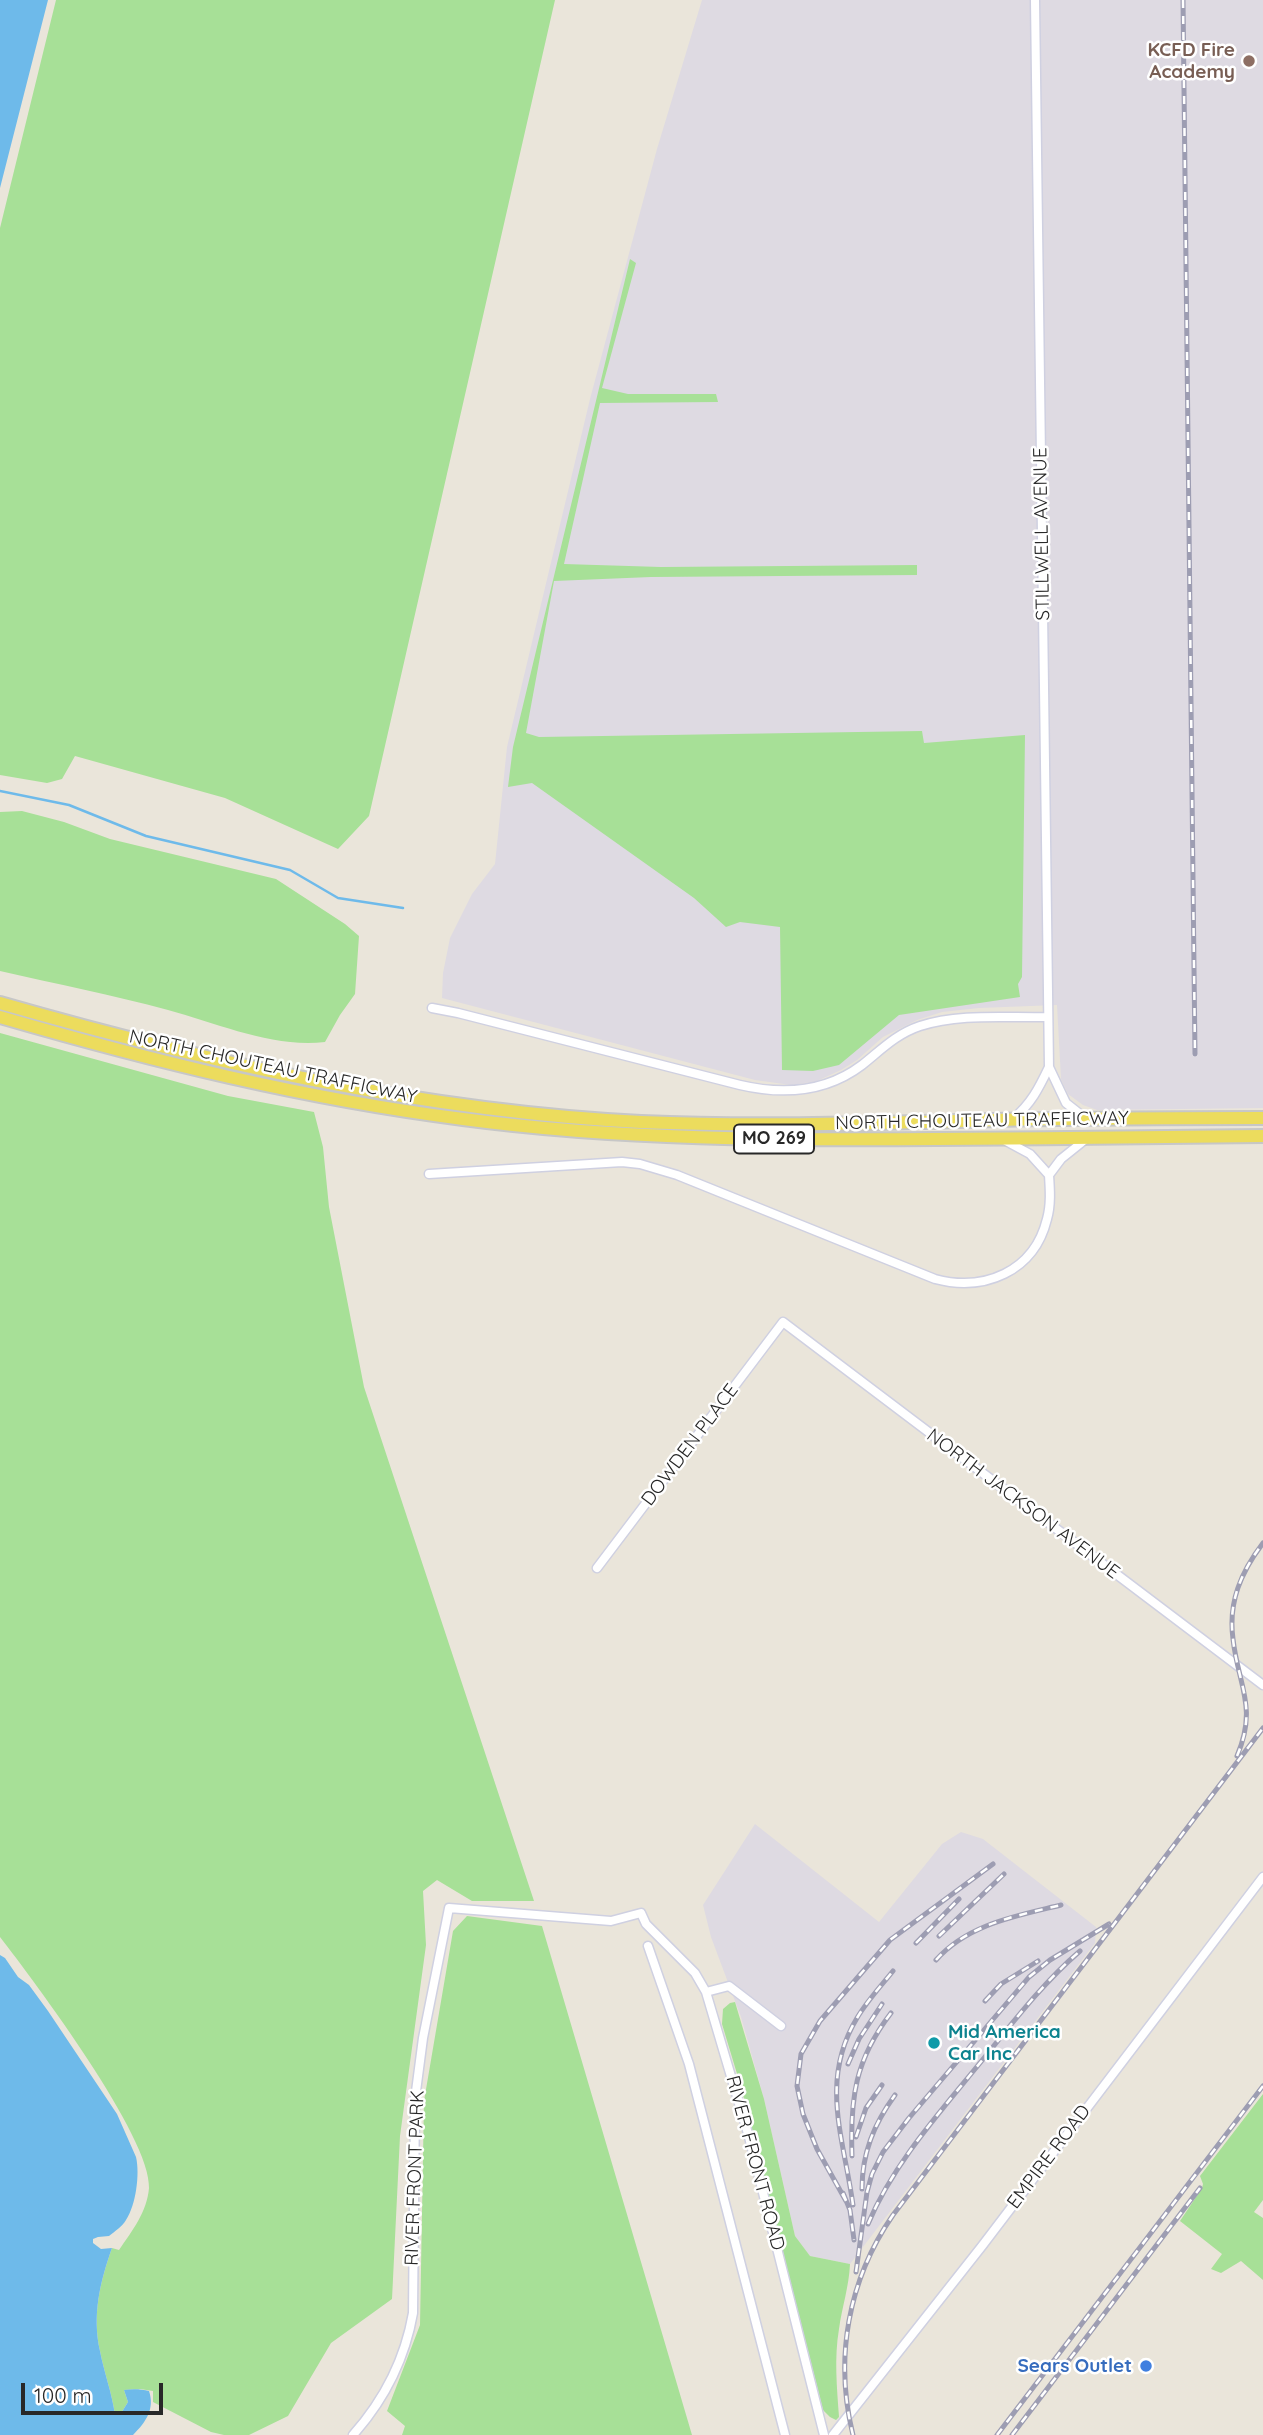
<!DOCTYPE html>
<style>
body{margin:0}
#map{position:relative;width:1263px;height:2435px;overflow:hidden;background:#eae5da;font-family:Quicksand,sans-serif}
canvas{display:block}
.scale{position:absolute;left:21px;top:2383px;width:142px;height:32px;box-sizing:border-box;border:4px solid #282828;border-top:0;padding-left:9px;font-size:21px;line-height:24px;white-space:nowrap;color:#282828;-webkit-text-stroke:5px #fff;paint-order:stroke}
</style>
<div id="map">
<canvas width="1263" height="2435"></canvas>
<div class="scale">100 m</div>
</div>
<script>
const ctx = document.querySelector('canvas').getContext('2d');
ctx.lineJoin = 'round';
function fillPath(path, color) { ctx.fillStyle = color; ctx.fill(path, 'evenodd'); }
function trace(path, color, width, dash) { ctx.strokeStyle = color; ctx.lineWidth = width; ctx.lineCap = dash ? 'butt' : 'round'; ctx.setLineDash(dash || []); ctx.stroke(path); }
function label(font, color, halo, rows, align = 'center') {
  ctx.font = font + ' Quicksand,sans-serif'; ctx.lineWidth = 5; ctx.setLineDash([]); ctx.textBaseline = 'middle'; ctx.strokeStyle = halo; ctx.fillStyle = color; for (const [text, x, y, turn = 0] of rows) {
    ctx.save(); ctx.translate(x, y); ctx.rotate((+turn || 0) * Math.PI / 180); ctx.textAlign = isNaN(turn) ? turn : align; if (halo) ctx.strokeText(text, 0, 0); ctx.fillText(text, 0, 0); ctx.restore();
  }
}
fillPath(new Path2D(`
 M702,0H1263V1108L1097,1110L1083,1105L1068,1094L1061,1079L1057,1005L979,1008L942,1012L917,1020L883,1037L857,1060L841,1070L817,1081L791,1085L755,1080L442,998L443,973L450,938L472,894L495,864L507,747L590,399L657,149Z
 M755,1824L879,1922L942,1844L961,1832L983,1839L1096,1927L1095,1943L850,2264L810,2256L795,2236L764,2099L741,2017L711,1937L703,1905Z`), '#dedae2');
fillPath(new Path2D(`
 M56,0H555L369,816L338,849L225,798L75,756L62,779L47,783L0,775V228Z
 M630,259L636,263L602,388L628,394H716L718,402L600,403L564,564L661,567L917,565V575L651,577L554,581L526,733L539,737L922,731L924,743L1025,735L1022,977L1018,984L1020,997L899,1015L839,1065L813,1071L782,1070L780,927L740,922L726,927L694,898L532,783L508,787L513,747Z
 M22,811L64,822L110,839L276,879L345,924L359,936L355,994L340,1015L325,1042C272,1048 220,1024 168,1010C113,995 56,984 0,971V812Z
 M0,1033L228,1096L314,1112L323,1147L329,1207L364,1387L534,1901H472L437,1880L423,1891L426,1945L400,2136L392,2299L331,2343L288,2416L249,2435H224L211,2432L153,2402V2391L140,2389L124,2390L128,2402L120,2415H115C112,2393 104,2372 100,2351C92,2315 100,2282 112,2248L119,2250C132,2231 147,2212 149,2188C152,2138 34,1981 0,1937Z
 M467,1916L542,1926L692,2435H402L405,2426L387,2411L420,2325L424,2101L453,1931Z
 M735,2002L764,2099L795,2236L810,2256L850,2264C849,2287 842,2307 839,2329C834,2358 837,2388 839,2417L836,2420L830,2417L823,2410L741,2087L722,2024L723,2009L730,2003Z
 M1263,2094V2200L1254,2212L1263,2218V2280L1241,2261L1221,2273L1211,2269L1222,2254L1180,2221L1202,2188L1203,2184L1200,2176Z`), '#a7e097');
fillPath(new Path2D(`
 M0,0H48L0,188Z
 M0,1955L5,1958L18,1977L29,1985L48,2011L117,2114L136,2157C140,2174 136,2205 126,2220C122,2227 115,2231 109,2236L98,2237L93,2239V2243L101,2249L112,2248C100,2282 92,2315 100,2351C104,2372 112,2393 115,2415H120L128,2402L124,2390C132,2389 141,2389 149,2391C155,2409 146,2422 133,2435H0Z`), '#6ebaea');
trace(new Path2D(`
 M0,791L69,805L146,836L290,870L338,898L403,908`), '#6ebaea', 2.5);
const street = new Path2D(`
 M1035,0L1049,1067L1066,1103L1085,1118
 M432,1008L458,1013L740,1085C783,1095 825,1093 862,1065C881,1050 896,1034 920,1026C959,1013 1006,1018 1048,1017
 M1013,1119C1031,1104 1039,1088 1049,1067
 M429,1174L622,1162L640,1164L677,1175L935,1279C984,1292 1034,1272 1047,1219C1051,1205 1050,1190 1049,1175L1030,1154L1004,1140
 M1049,1175L1061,1159L1086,1139
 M597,1568L783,1322L1263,1685
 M648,1946L689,2064L785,2435
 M706,1992L729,1986L781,2026
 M353,2435C384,2400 405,2359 413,2313L415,2099L423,2038L449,1908L611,1921L641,1913L646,1924L695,1973L706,1992L749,2137L824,2435
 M833,2435L982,2246L1263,1877`);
const primary = new Path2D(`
 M0,1003C209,1063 424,1111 641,1122C759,1127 876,1123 994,1120C1083,1118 1173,1118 1263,1118
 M0,1017C152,1061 305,1099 463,1119C620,1140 778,1140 936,1139C1045,1138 1154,1138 1263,1136`);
trace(street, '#cfd0e1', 11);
trace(primary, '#c7c7c7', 16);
trace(street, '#fff', 8);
trace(primary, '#ecdc5d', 12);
const rail = new Path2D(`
 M1183,0L1195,1054
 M1237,1756C1258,1707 1238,1685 1233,1639C1228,1602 1241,1572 1263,1543
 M939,1936L1004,1874
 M916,1943L959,1899
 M936,1960C968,1924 1016,1916 1061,1905
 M985,2001L1001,1984L1038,1961
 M848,2064L859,2039L882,2004
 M856,2137L866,2108L882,2085
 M852,2156C850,2098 855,2060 891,2013
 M862,2189C862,2153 874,2124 895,2095
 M843,2193L850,2210L854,2240
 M846,2201L817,2149L803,2114L797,2086L801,2054L820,2021L890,1940L993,1864
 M853,2205C844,2139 819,2081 857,2018C867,2001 881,1986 893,1971
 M868,2224C894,2162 942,2110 984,2058C1014,2021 1043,1983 1080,1951
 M856,2272L867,2192L872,2174L883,2152L909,2118L1029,1977L1050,1960L1109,1924
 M853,2435C834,2359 848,2280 893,2215L1263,1728
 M997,2435L1263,2086
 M1012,2435L1200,2188`);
trace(rail, '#9d9db2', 5);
trace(rail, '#fff', 2.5, [8]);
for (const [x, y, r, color] of [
 [1249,61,7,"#8d6e63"],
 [934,2043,7,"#0f9aa8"],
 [1146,2366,7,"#3f7fe0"]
]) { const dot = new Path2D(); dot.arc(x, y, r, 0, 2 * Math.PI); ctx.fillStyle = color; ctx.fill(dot); trace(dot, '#fff', 2.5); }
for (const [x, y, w] of [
 [774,1139,80]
]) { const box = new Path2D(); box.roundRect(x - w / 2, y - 14.5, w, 29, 5); ctx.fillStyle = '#fff'; ctx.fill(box); trace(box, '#282828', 2); }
label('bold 18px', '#282828', null, [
 ["MO 269",774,1139]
]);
label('bold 19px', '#785e54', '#fff', [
 ["KCFD Fire",1235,50],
 ["Academy",1235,72]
], 'right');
label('19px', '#282828', '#fff', [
 ["STILLWELL AVENUE",1042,534,-91],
 ["NORTH CHOUTEAU TRAFFICWAY",273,1067,12],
 ["NORTH CHOUTEAU TRAFFICWAY",982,1121,-1],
 ["DOWDEN PLACE",690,1445,-53],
 ["NORTH JACKSON AVENUE",1023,1504,37],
 ["EMPIRE ROAD",1049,2157,-53],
 ["RIVER FRONT ROAD",755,2163,75],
 ["RIVER FRONT PARK",415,2178,-88]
]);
label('bold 19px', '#0d838f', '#fff', [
 ["Mid America",948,2032],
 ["Car Inc",948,2054]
], 'left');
label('bold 19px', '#366cbe', '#fff', [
 ["Sears Outlet",1132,2366]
], 'right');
</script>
